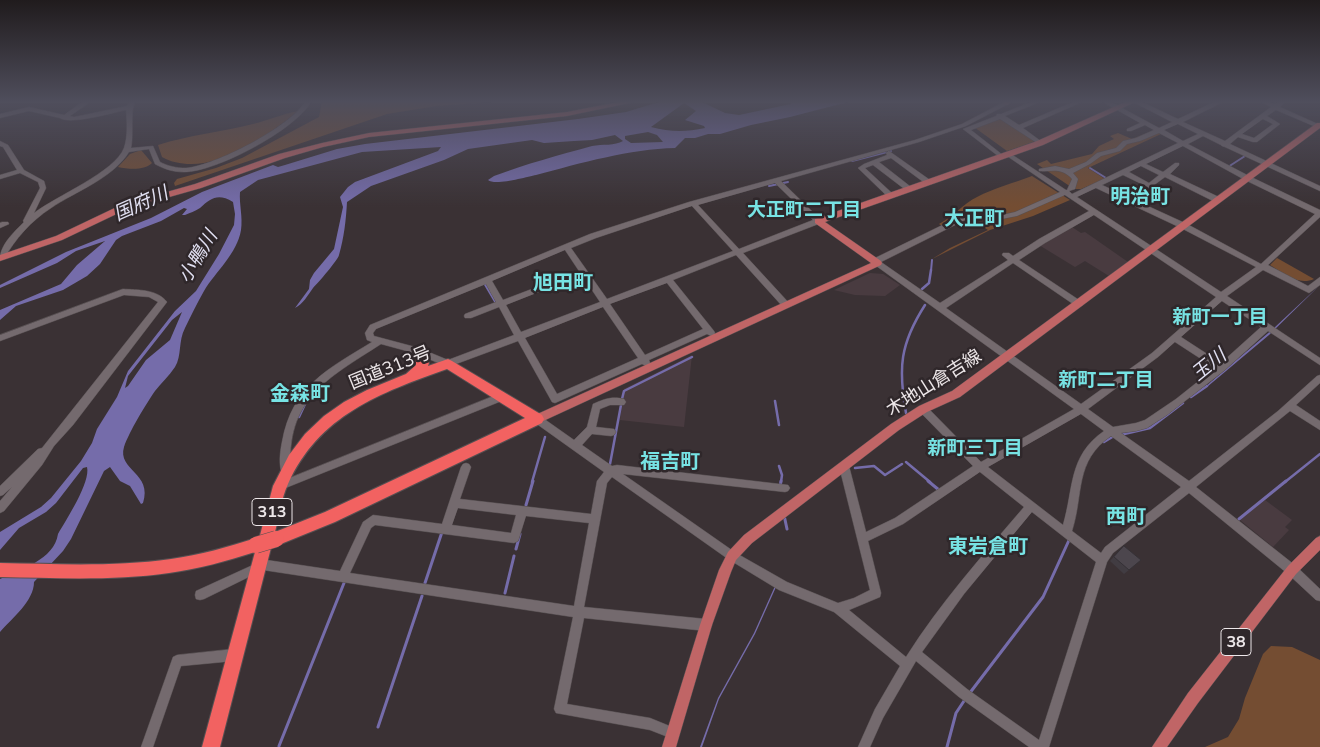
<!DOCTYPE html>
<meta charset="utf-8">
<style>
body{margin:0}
canvas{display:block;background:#3a3134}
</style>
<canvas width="1320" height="747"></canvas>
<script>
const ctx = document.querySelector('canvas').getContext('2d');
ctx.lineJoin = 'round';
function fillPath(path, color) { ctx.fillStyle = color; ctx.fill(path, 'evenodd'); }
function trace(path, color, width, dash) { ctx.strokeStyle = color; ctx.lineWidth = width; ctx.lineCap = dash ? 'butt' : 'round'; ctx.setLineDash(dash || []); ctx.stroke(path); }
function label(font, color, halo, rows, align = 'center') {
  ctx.font = font + ' Mulish,"Noto Sans JP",sans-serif'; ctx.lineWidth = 5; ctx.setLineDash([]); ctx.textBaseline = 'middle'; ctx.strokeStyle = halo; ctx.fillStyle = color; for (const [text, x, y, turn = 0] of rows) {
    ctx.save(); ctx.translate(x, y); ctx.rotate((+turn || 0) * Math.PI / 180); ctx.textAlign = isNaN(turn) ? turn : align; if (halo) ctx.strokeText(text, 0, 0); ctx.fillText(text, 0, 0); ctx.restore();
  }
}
fillPath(new Path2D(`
 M1072,227L1081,233L1085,232L1128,262L1109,276L1085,261L1075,267L1039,245Z
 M870,273L883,274L900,285L885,296L855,295L834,290Z
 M692,355L684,427L620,420L624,389Z
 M1265,500L1292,520L1285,527L1289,530L1273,547L1240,520Z`), '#493b40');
fillPath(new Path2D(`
 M322,102H492L436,106L387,114L175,186L174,183L177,179L216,168L242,158L319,117Z
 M298,111C265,138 206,181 162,157L158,145C189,135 222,132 253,124C269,120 282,114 298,111Z
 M1000,119L1033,140L1034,142L1007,151L974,127Z
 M1154,130L1161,134L1088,168L1105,179L1081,189H1074L1037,164L1047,160L1051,164L1092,154L1099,146L1114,139L1110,136L1118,133L1132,139Z
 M141,150L152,163C144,171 128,169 118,167L130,154Z
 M1032,176L1070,200L1033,216L990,230L932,259L950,248L988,230L970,218L946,229L939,224C954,216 963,204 977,197C994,188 1014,183 1032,176Z
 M1277,258L1314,279C1298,286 1283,273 1270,265Z
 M1271,646L1292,647L1320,660V747H1205L1228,737L1239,719L1245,698L1263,654Z`), '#744d32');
fillPath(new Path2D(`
 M659,102H702L725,113L739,115L791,104L790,102H848L790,117L751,125L720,134H708L695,138H685L675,148C630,149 581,163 536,175C526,177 495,186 488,180L494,176C526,164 559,155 592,146C602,144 615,146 623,141L615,135L592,140L574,141L544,143L532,140L468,149L444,160L371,186L347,202C346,220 344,238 339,255C338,260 318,283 313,288C308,295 303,304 295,308L309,289L310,280L314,273L334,249L343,207L340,197L348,187L355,182L438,151L441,147L362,152L258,180L240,192C239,204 243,217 241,230C237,254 216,271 204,291C197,303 191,316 185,328C178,341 182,356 175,367C169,376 161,383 155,391C146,404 129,432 124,447C117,470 153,473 143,503L141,504L130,486L120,481L110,467L104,471L71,539L63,551L34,582C34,601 12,618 0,632V579C21,569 54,560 58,534C66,520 91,482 87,467L83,468L56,503L46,512L19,528L0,550V532L41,507L51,498L81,461L92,443L97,429L117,397L128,371L175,311L196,291L219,254L234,225L235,214L233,202C218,193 211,198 200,208C196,211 189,213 185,215H182L187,209L184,208L161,221L122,236L116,240L100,264L87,276L63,290L16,306L0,320V310L61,284L77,265L105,241L76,251L57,263L0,288V285L66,252L151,218L202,192L273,165L278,167L285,165L337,149L365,144L578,119L626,112ZM684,103L696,111L685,120L704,126L705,128C686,132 670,132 651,127ZM648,132L657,135L663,142L631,143L625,139V136ZM182,312L170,340L146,360L128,386L125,388L128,376L172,320Z
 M1320,285L1269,335L1207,387L1206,386L1274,328Z
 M775,586L776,587L755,634L719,699L702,747H700L718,698L754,633Z`), '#756caa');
trace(new Path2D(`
 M852,161L891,151
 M1228,167L1245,156
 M1090,168L1106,178
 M769,186L788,182
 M931,271L932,260`), '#756caa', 2);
trace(new Path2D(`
 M485,284L495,301
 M922,289L929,283L931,270
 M1191,397L1207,386
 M622,399L624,391L692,357
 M775,401L779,425
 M906,413C898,368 900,344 925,305
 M299,417L305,404
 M1120,435L1150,428L1183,403
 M1104,442L1114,436
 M906,462L930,482
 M610,464L621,405
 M779,466L782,475L781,482
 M855,468L874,466L885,475L902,464
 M532,482L545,437
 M1285,482L1320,454`), '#756caa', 2.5);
trace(new Path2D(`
 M928,481L939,490
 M780,487L781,481
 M526,505L533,481
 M784,515L787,529
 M1239,519L1286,481
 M516,549L520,534
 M425,583L442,532
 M505,593L514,556
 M969,694L1043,597L1070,538
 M378,727L422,596
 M279,746L344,583
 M947,747L956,713L966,698`), '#756caa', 3);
const minor = new Path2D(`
 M82,102H90L70,116L74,117L127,106L129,102H135C130,111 134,135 131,148L153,146L160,162C168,166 176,168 186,168C214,166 290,127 305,102H311C295,130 216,172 184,172C173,172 164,169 155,164L149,149L129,152C112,179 76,191 51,208C31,221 15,239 4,259H0C0,245 14,232 24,222L23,221L40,188L38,182L20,173L0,179V175L17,170L3,147L0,146V141L8,145L24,170L44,181L46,188L34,213C56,196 115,172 124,148C128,136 127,122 126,110C112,113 70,125 60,118L29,111L0,118V114L29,107L64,115Z
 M1004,102L1010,103L966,126L919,142L781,181L822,221L821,223L743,253L789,303L790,305L789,307H783L736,255L673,280L714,331L715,333L714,335L711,336L707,334L649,360L650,363L649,365L646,366L642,364L555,403L552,402L518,341L448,367L414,353L381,344C327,379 285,399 291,473L289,476L286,477L283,476C278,466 280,452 282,442C292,386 328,369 372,342L367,340L365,333L370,325L590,234L689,202L915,140L962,124ZM775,183L813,220L739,249L698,205ZM692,206L733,251L607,299L571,248L596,238ZM565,250L579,271L503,300L492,281ZM582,275L600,302L521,332L506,305ZM667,283L703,329L645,355L610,304ZM486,284L496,302L465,314L464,316L465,318H471L499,307L514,335L448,360L419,348L374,336L373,333L376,329ZM603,307L638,358L557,394L525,338Z
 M1031,102H1040L1005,116L1019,125L1073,102H1082L1023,128L1042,142L1043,143L1040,145L1000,119L971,130L1004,156V158L1002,159L963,129L996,116L997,114H1001Z
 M1103,102H1111L1159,128L1172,122L1133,102H1142L1178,119L1214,102H1223L1183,122L1225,141L1271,107L1261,102H1270L1275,104L1278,102H1285L1280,107L1320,125V127H1316L1276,110L1267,116L1280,124L1257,142H1253L1238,137L1230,144L1320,186V191L1225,147L1222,146L1221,145L1203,136L1188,144L1249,176L1320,210V217L1268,265L1308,286L1320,277V285L1309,293L1263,270L1227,296L1320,358V365L1268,331L1225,370L1167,415L1147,428L1136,431L1121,433L1189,481L1278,411L1317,376L1320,375V383L1296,405L1320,421V430L1290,411L1196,487L1296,566L1320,589V601L1316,600L1288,574L1189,493L1113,553L1107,562L1049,747H1029L959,697L916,661L883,718L870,747H858L875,709L900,666L834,612L779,590L728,559L612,477L607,483L584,607L706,619L710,621L712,625L710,629L706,631L584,618L567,704L650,718L677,729L679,733L677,737L673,739L650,730L556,713L554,709L573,617L263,570L204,599L200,600L196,599L195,595L196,591L255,564L256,560L260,559L340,571L363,522L373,515L442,524L461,467L463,464L466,463L469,464L471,467L460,499L591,514L597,481L604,472L534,422L532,419L534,416L537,415L540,416L574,440L587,427L593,404C604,399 612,396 624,399L626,402L624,405H610L600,409L596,427L614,429L616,432L614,435L611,436L592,434L582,445L612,466L617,465L788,485L790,488L788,491L785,492L623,474L736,553L787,582L838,603L854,598L870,590L839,466L841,463L844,462L847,463L849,466L866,532L895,518L973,466L920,412L918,409L920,406H926L981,462L1074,409L875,265L872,261L873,259L967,213L1002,215L1015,212L1060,192L1007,156V154H1011L1066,190H1067L1072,179C1061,167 1052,172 1039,171V169L1055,166L1069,169L1086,162L1097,153L1116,148L1123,141L1136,138L1154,130L1145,125L1131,131H1127V129L1140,123ZM1263,119L1273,124L1254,138L1242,134ZM1178,124L1198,134L1183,141L1164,130ZM1159,133L1178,143L1072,194L1069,191L1075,189L1078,179L1073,173L1090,164L1101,156L1120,151L1127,144L1140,141ZM1183,146L1245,180L1315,214L1261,264L1187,224L1102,185L1123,175L1150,188L1165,177L1215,202H1221V198L1170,174L1179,165V163H1175L1163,172L1146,164ZM1141,166L1159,175L1149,183L1129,172ZM1096,188L1181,228L1256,267L1221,292L1077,197ZM1065,195L1089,211L1039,239L1013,256L1009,253H1003L1002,255L1008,260L940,303L881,262L971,217L1002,219L1017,216ZM1094,215L1216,297L1152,353L1081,404L946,308L1013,263L1076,306H1082L1083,304L1082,302L1019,260L1045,243ZM1222,301L1261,327L1221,363L1181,337ZM1175,342L1215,368L1176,399L1145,420L1136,423L1113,427L1088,409L1158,357ZM1081,414L1104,431C1068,456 1074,488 1063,525L988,467ZM1111,436L1181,487L1105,547L1101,553L1072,531C1084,494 1074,461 1111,436ZM980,472L1024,507C983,555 940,603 906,657L849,610L880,597L881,593L868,541L903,524ZM458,508L516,515L511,533L452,525ZM1032,512L1096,562L1039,740L967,689L922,652L964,594ZM526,516L589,523L574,606L350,573L371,528L375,525L514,543L518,541Z
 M889,151L930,180V184H926L891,158L879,162L911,187V191H907L873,165L865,168L894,195L890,197H888L858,168L864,164L887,155L886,153Z
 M2,222H8L9,224L0,228V223Z
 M123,289C138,290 157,289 167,302L73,425L54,446L42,465L4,511L0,513V501L12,487L3,495L0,496V486L38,449L42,448L158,302L149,297L124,295L0,341V335Z
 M501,393L504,394L505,397L504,400L283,489L280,490L277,489L275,486L277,483Z
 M234,649L238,651L240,655L238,659L234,661L181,666L153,747H141L173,657L177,655Z`);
const major = new Path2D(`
 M618,102H634L567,116L369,137L323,147L285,158L201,188L127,209L62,240L0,261V255L56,236L121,205L195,184L279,154L322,143L369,133L567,112Z
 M1011,102L1007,105L1003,103L1004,102Z
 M1125,102H1135L1043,145L825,222L881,261L882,263L881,265L541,422L537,423L533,422L532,419L533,416L871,263L815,223V219L1037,141Z
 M1317,123H1320V128L960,397L927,412L899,430L752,543L736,560L731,572L712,625L676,747H662L700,625L719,570L728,552L744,535L891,424L919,406L952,391Z
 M1320,536V550L1296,574L1198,703L1167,747H1152L1188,693L1288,566L1316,538Z`);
const highway = new Path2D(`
 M419,346L423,348L429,363L428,366L448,359L452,361L542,415L544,419L542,423L335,522L276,546L272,544L220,747H202L255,552C227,561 198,569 169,573C113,581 56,578 0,577V563C57,564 114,567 171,559C200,555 228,547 256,538L259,539L273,486L289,455L305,434L324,416L344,402L367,390L406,374L416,365L413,351L415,348ZM447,369L525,418L325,512L275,532C279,517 281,499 288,484C319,415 380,393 447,369Z`);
trace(minor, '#564f51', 1);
trace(major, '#564f51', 1);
trace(highway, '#564f51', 2);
fillPath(minor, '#746a6e');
fillPath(major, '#c06566');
fillPath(highway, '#f26261');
const highwayBridge = new Path2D(`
 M256,545L276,539`);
trace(highwayBridge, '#564f51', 17, []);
trace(highwayBridge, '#f26261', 16);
fillPath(new Path2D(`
 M1124,546L1141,560L1124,574L1110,561L1120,550Z`), '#413c42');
const building = new Path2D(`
 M1124,546L1141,560L1129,570L1114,557Z`);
fillPath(building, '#4c464d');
trace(building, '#353136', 1);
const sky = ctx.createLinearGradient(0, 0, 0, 207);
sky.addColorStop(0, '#201b1d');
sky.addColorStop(0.49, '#4f4e5c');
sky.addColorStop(1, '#4f4e5c00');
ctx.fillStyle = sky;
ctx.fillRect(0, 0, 1320, 207);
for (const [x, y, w] of [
 [272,512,40],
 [1236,642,30]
]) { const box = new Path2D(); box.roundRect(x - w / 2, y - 13.5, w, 27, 4); ctx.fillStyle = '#2f272a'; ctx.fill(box); trace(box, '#ede7e9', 1); }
label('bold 16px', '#ede7e9', null, [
 ["313",272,512],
 ["38",1236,642]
]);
label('18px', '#ede7e9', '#2f272a', [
 ["国道313号",390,368,-22],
 ["木地山倉吉線",934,383,-32]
]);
label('italic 19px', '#e1e0f2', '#2f272a', [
 ["国府川",141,204,-24],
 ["小鴨川",198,257,-59],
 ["玉川",1209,365,-39]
]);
label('bold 19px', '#77e3e4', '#2f272a', [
 ["大正町二丁目",804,210],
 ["新町一丁目",1220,317],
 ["新町二丁目",1106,380],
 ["新町三丁目",975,448]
]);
label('bold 20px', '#77e3e4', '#2f272a', [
 ["明治町",1140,197],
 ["大正町",974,219],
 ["旭田町",563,283],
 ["金森町",300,394],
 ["福吉町",670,462],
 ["西町",1126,517],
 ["東岩倉町",988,547]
]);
</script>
